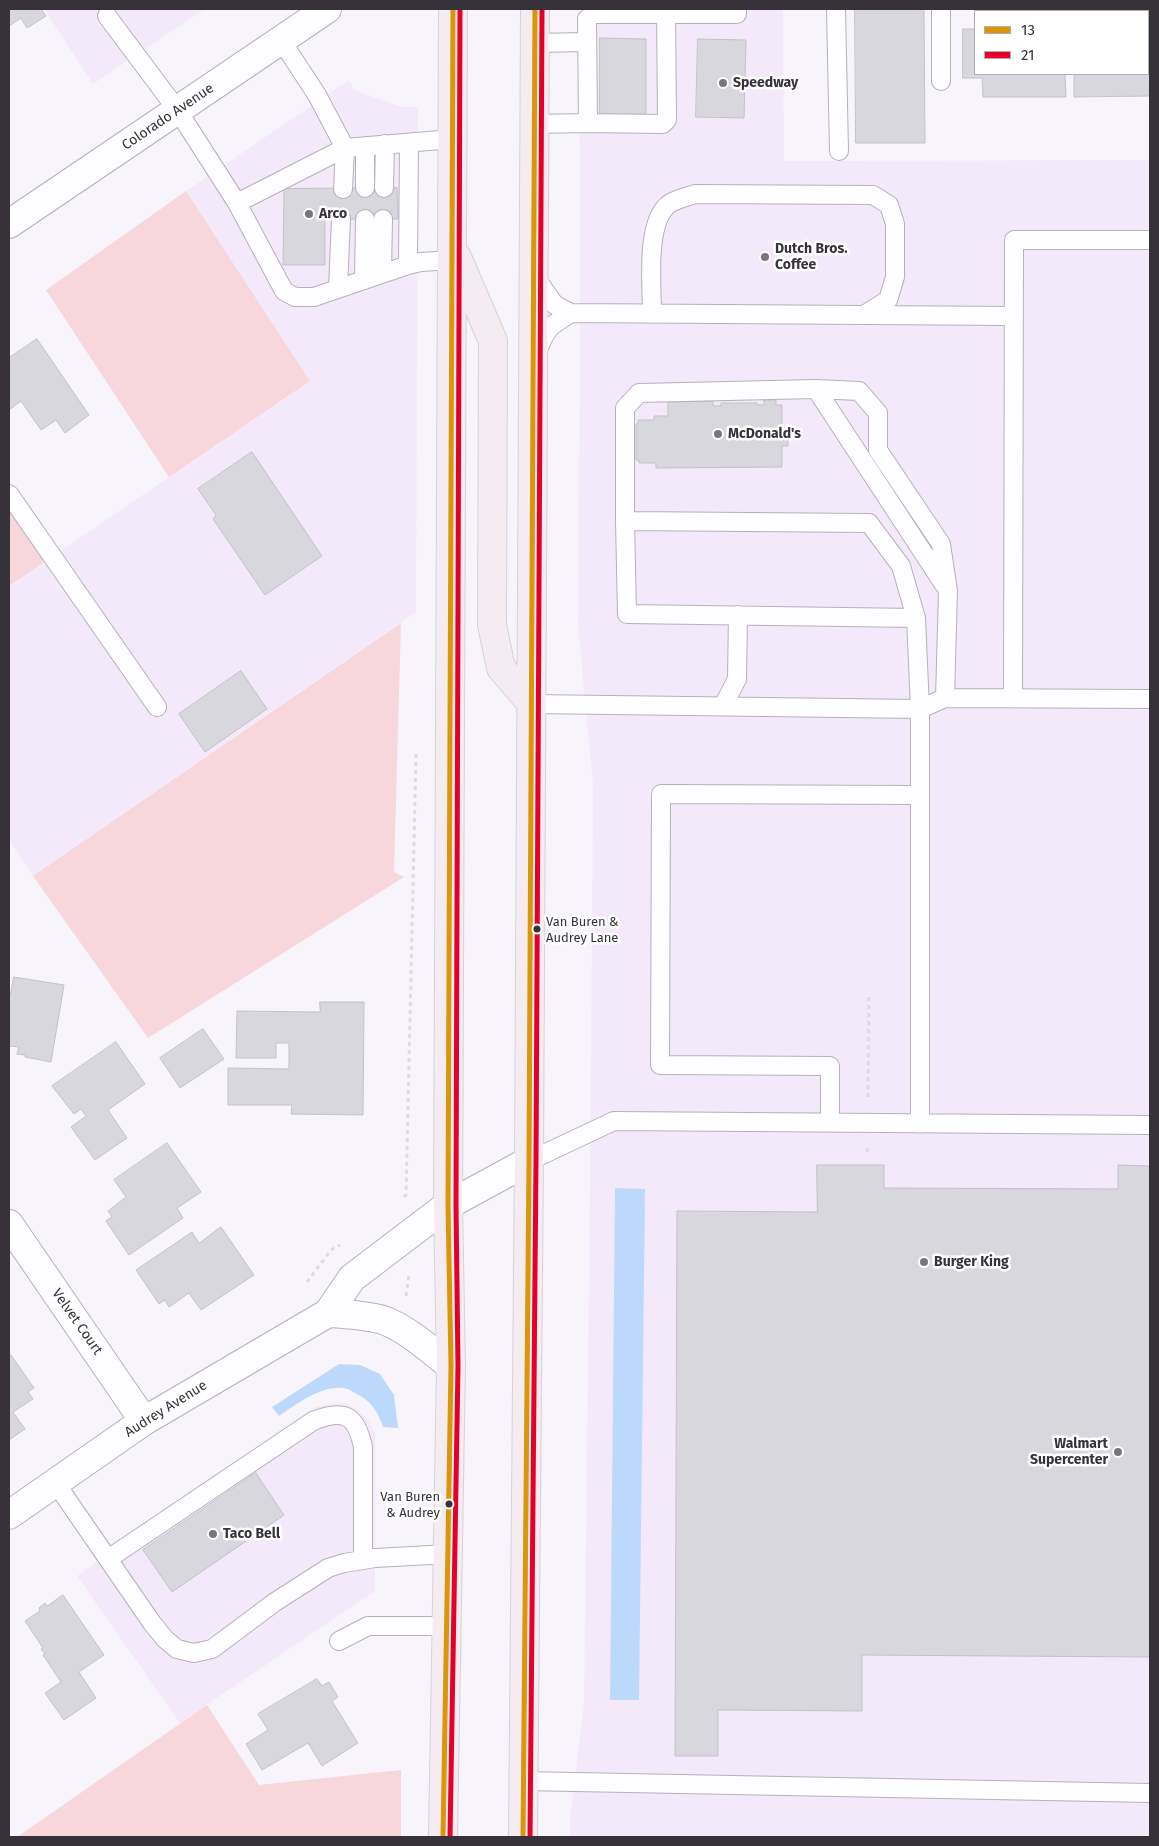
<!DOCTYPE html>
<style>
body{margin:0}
#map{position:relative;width:1159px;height:1846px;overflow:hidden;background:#f8f4fc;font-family:"Fira Sans",sans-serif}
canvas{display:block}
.frame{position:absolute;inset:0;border:10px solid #373239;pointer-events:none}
.legend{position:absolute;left:974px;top:10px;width:175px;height:65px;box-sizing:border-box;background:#fff;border:1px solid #afadb0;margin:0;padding:6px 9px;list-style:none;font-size:15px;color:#373239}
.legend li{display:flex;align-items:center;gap:10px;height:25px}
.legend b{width:25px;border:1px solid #afadb0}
</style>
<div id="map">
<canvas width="1159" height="1846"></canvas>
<div class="frame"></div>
<ul class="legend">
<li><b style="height:6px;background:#da9509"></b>13</li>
<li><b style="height:6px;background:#e4002b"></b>21</li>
</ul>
</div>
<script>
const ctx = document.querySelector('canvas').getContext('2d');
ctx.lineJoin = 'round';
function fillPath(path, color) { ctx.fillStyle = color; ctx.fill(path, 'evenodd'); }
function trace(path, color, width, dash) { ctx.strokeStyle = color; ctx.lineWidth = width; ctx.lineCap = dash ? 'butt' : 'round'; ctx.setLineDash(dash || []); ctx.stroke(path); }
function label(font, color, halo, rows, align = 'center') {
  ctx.font = font + ' "Fira Sans",sans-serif'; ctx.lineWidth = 5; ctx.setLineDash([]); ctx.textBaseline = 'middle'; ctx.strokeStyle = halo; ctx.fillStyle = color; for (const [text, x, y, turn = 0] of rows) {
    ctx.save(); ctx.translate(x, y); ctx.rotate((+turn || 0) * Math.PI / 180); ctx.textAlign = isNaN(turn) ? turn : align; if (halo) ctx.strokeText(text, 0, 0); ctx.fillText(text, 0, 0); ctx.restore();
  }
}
fillPath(new Path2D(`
 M44,9H205L93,84Z
 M581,9H783L784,161L1150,160V1837H570V1819L584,1703L590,1196L593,786L578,623L580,367V144L578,123Z
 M349,80L354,90L402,107H418L416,612L33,876L9,840V586L310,381L186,191Z
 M331,1403H346L359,1411L369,1422L375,1433V1591L180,1723L77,1576L315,1407Z`), '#f4e9fa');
fillPath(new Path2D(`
 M186,191L310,381L169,477L46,290Z
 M9,506L46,561L9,586Z
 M401,623L394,872L404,877L148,1038L33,876Z
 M207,1705L259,1785L401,1770V1837H17Z`), '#f7d6dc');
fillPath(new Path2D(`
 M615,1188L645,1189L639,1700H610Z
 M339,1364L360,1365L380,1374L394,1395L398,1428L383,1427C378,1412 371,1401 357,1394C353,1392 348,1388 343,1388C320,1386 297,1404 279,1416L272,1407Z`), '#bcd9fc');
const building = new Path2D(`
 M9,9H41L46,16L27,28L21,18L9,26Z
 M855,9H924L925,143H856Z
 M981,9H1031V11H981Z
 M1106,9H1150V96L1074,97V74H1148V11H1106Z
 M963,29H975V74H1065L1066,97H983L982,78H963Z
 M600,38L646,39V118H600Z
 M698,39L746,40L744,118L696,117Z
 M397,188L398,219H325V265H283L284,189Z
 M37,339L89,415L65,433L56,420L41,430L21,401L9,410V358Z
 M764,400H776V405H782V429H788V446H782V467L656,468V463H639V460H636V424H638V420H654V416H668V402L713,401V406H721V403H757V405H764Z
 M252,452L322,556L265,595L213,519L216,515L198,489Z
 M241,671L267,709L205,752L179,714Z
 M14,977L64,985L51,1062L25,1057V1055L17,1054L19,1047L9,1046V995H10Z
 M320,1002H364L363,1115L291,1114L292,1105H228V1068L289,1069V1043H276V1058H236L237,1011L320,1012Z
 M203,1029L224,1059L180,1088L160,1058Z
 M116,1042L145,1084L108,1110L127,1138L95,1160L71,1127L86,1116L81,1109L74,1114L52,1086Z
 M167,1143L201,1192L177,1208L183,1218L129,1255L106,1221L112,1217L108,1211L126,1197L114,1180Z
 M817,1165H884V1188L1118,1189V1165L1150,1166V1657L862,1655V1711L718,1710V1756H675L677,1211L817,1212Z
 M221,1227L254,1275L201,1310L189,1293L169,1307L165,1300L159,1304L136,1270L192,1232L199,1243Z
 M11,1355L34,1388L28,1392L33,1399L13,1412L25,1429L9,1440V1357Z
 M256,1473L284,1515L172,1592L143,1550Z
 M63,1595L104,1655L79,1672L96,1698L64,1720L45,1693L61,1682L43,1655L45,1654L41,1649L43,1648L25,1621L40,1611L39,1608L45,1603L47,1606Z
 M317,1679L322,1686L329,1682L338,1697L332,1701L358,1743L322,1766L308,1743L262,1770L246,1744L268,1730L258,1714Z`);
fillPath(building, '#d9d7de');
trace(building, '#c3c1c9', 1);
const lane = new Path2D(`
 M836,9L839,151
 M941,9V81
 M107,16L178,111L237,203L284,291L295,297H314L408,265L421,262L452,260
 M281,40L317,95L345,148L343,189
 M534,43L587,42
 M588,123L663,124L667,120L666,9
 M534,124L588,123L587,19L593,14H737V9
 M365,146V188
 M384,188L385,144
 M237,203L345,148L452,139
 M408,265L409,143
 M382,273L383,219
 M535,277L555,305L571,313L1014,316
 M364,280L365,219
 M338,288L341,219
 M652,314C652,286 645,222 669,204C676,199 687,197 695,194L873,195L889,205L895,224V277L888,300L864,315
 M538,350C547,327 550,326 571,313
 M816,389L945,586
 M9,494L157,707
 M625,521V408L639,393L816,389L859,391L878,413V450L941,544L948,591L945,698
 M916,618L627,614L625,521L869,523L901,566L916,618L920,709V1124
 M1013,698L1014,240H1150
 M532,704L920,709L945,698L1150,699
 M723,706L737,679L738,615
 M830,1123V1066L660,1065L661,794L920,795
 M529,1161L614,1121L1150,1125
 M55,1482L152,1623L165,1639L177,1649L194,1653L212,1649L275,1602L328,1568L344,1563L375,1558L449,1554
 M108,1559L313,1421C344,1409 356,1414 363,1447V1560
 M339,1641L368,1626H447
 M523,1781L1150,1793`);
const street = new Path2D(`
 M9,1224L144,1421
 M328,1313C346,1314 365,1315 383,1320C408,1329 430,1350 451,1366
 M9,1515L144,1421L328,1313L352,1278L448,1205L529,1161`);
const secondary = new Path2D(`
 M9,224L327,9`);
const primary = new Path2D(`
 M457,257L493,341L492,625L501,668L532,704
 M443,1837L451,1366L448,1205L453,9
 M523,1837L529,1161L535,9`);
trace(lane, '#b5b1b8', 20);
trace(street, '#b5b1b8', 30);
trace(secondary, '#b5b1b8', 30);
trace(primary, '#d5d2d7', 30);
trace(new Path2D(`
 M868,1097L869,993
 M867,1148L868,1155
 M404,1197L406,1195L416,754
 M307,1282L331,1250L340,1245
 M406,1296L409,1275`), '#dddbde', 3, [4, 4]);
trace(lane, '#fefdff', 18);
trace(street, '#fefdff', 28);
trace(secondary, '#fefdff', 28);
trace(primary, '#f4ecf1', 28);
trace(new Path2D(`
 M443,1837L451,1366L448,1205L453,9
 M523,1837L529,1161L535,9`), '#da9509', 5);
trace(new Path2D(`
 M450,1837L458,1366L456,1205L460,9
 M530,1837L536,1161L542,9`), '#e4002b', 5);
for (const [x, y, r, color] of [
 [723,83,5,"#7b767d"],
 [309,214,5,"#7b767d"],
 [765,257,5,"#7b767d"],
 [718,434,5,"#7b767d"],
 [537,929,4.5,"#373239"],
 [924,1262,5,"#7b767d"],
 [1118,1452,5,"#7b767d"],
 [449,1504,4.5,"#373239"],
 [213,1534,5,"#7b767d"]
]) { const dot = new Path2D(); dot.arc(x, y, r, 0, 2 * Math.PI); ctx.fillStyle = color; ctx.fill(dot); trace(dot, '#fff', 2); }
label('13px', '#373239', '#fff', [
 ["Van Buren &",546,922],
 ["Audrey Lane",546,938],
 ["Van Buren",440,1497,"right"],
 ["& Audrey",440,1513,"right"]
], 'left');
label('bold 14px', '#373239', '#fff', [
 ["Speedway",733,83],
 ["Arco",319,214],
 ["Dutch Bros.",775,249],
 ["Coffee",775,265],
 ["McDonald's",728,434],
 ["Burger King",934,1262],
 ["Walmart",1108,1444,"right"],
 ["Supercenter",1108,1460,"right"],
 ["Taco Bell",223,1534]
], 'left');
label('14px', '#373239', '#fff', [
 ["Colorado Avenue",168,117,-34],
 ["Velvet Court",77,1322,55],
 ["Audrey Avenue",166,1409,-32]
]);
</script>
